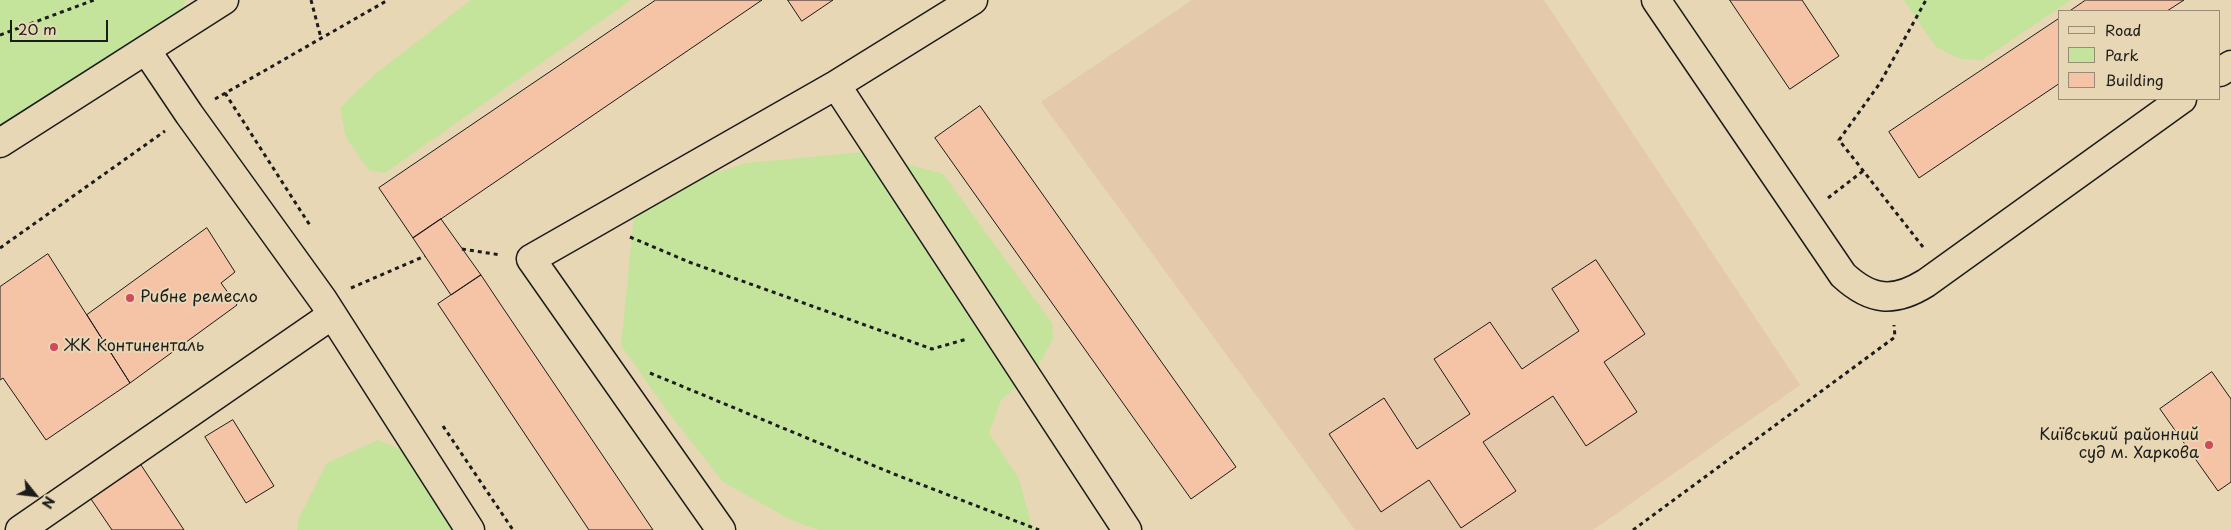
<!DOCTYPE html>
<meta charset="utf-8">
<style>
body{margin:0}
#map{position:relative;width:2231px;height:530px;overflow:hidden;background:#e8d7b4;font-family:"Playpen Sans",sans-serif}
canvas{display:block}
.legend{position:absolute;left:2058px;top:10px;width:162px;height:90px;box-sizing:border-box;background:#e8d7b4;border:1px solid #968c77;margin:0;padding:6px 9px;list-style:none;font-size:15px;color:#1c1c1c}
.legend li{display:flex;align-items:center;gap:10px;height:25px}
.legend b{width:25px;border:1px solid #968c77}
.north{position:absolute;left:10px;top:470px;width:50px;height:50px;-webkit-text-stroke:4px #e8d7b4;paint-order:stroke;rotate:119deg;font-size:14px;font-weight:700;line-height:20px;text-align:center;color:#1c1c1c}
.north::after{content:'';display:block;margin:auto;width:18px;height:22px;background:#1c1c1c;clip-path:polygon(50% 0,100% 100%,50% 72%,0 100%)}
.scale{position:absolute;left:10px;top:20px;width:98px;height:22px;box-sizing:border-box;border:2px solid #1c1c1c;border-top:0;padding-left:6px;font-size:15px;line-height:18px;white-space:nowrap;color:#1c1c1c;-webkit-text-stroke:4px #e8d7b4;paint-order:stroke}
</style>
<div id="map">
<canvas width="2231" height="530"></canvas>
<ul class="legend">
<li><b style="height:6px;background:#e8d7b4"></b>Road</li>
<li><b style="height:14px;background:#c4e39b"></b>Park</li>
<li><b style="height:14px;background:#f5c3a6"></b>Building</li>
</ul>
<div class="north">N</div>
<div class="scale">20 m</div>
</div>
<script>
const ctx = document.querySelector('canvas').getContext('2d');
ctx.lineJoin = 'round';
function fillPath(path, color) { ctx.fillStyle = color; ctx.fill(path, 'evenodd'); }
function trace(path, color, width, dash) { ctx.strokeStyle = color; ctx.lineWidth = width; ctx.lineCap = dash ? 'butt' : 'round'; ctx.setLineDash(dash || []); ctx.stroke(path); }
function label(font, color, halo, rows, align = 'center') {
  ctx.font = font + ' "Playpen Sans",sans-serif'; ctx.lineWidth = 4; ctx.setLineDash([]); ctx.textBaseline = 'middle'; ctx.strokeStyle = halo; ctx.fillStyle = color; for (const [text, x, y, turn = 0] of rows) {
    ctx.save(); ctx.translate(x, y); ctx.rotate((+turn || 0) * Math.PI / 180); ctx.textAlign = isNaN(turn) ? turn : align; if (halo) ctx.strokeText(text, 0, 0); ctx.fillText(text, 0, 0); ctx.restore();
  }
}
fillPath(new Path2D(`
 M1192,0H1544L1800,385L1593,530H1355L1041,102Z`), '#e4caaa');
fillPath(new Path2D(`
 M0,0H185L180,28L0,143Z
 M471,0H631L385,173L369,170L346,138L340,108L375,74Z
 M1904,0H2071L1982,60L1961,59L1936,47Z
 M864,152L943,174L1052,323L1053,338L1035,372L1001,400L989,433L1019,479L1032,527L1039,530H818L791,520L723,482L665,408L621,345L634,217L696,179L747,163Z
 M378,440L405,451L455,530H297L299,518L327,463Z`), '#c4e39b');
const building = new Path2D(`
 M656,0H762L413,238L379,188Z
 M788,0H833L802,21Z
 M1730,0H1802L1839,56L1790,89Z
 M2086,0H2184L2167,11H2070Z
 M2060,18V83L1919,178L1889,132Z
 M980,106L1236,467L1191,499L935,138Z
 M441,219L481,275L451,295L413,238Z
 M207,228L235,272L221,283L237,305L130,383L87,315Z
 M48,254L130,383L46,440L3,378L0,380V287Z
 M1596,260L1645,334L1604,362L1637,412L1586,446L1553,396L1483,442L1516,491L1461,528L1429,480L1381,512L1329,434L1384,398L1417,449L1470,414L1434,359L1490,322L1522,369L1579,331L1552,289Z
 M481,275L501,305L653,530H589L438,304Z
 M2212,372L2231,399V482L2218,491L2160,409Z
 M233,420L274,486L246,503L205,437Z
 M141,465L184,530H112L91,499Z`);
fillPath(building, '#f5c3a6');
trace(building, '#1c1c1c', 1);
const minor = new Path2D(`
 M1656,0L1843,275C1871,301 1894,303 1926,283L2182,99
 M146,50L189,114L323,300L470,530
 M2220,72L2231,65
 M836,85L1127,530
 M0,143L224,0
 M20,530L332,315
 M721,530L531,259L836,85L973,0`);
trace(minor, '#1c1c1c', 31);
trace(new Path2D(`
 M311,0L321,38
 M0,35L94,0
 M225,93L311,227
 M215,99L388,0
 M1828,198L1863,171
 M630,237L689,262L932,349L967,339
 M1923,247L1839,140L1880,83L1926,0
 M0,248L165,131
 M462,249L501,255
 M351,288L425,256
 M650,373L894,474L1039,530
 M443,426L513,530
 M1633,530L1895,337L1894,325`), '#1c1c1c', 3, [4, 4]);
trace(minor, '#e8d7b4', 28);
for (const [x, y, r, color] of [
 [130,298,5,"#d1495b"],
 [54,347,5,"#d1495b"],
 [2209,445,5,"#d1495b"]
]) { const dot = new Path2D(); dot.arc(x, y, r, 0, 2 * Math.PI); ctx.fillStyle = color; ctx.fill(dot); trace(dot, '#e8d7b4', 2); }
label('16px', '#1c1c1c', '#e8d7b4', [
 ["Рибне ремесло",140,298],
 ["ЖК Континенталь",64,347],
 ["Київський районний",2199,436,"right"],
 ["суд м. Харкова",2199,454,"right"]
], 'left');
</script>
